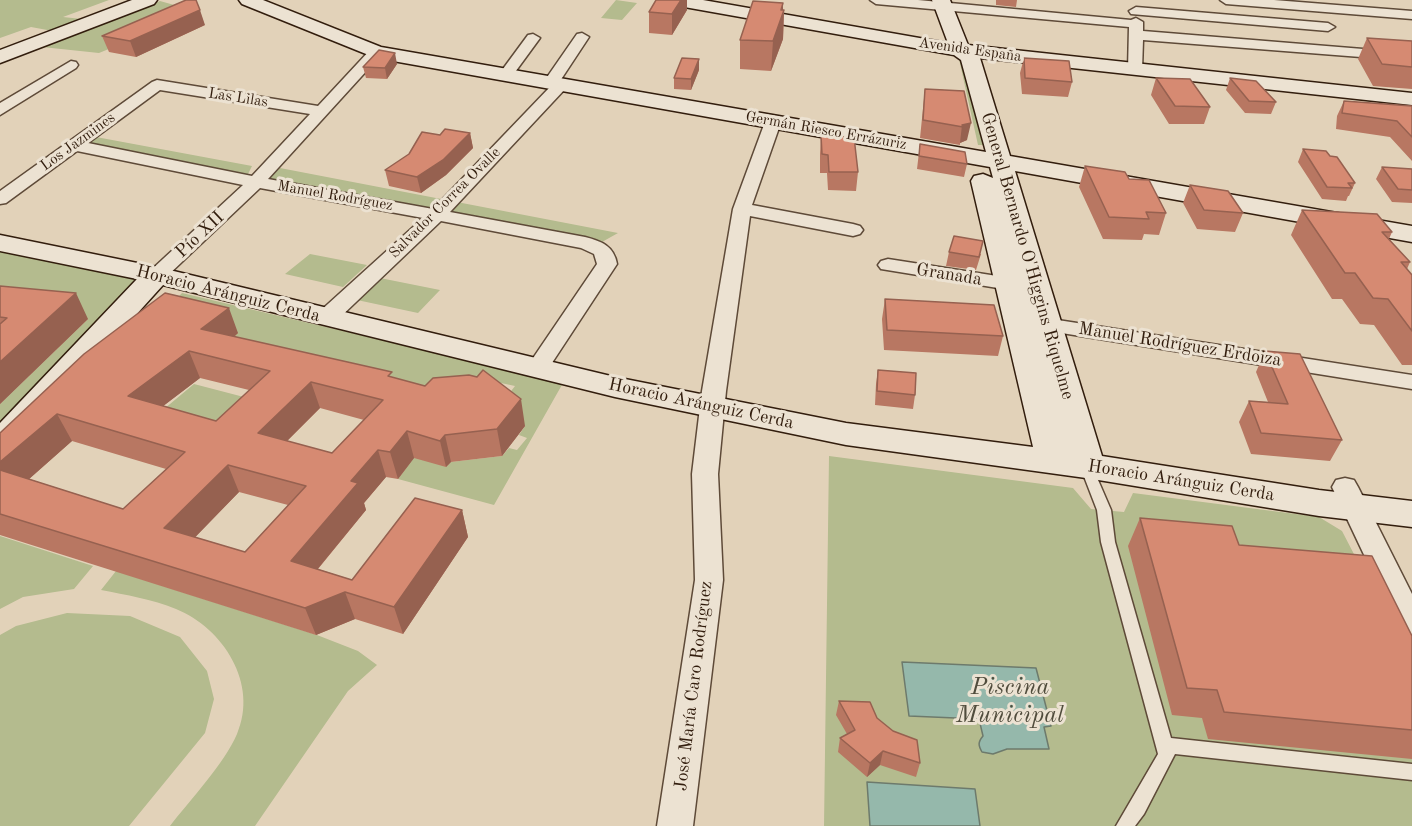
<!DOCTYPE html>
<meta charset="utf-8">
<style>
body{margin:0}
canvas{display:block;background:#e2d2b9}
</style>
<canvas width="1412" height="826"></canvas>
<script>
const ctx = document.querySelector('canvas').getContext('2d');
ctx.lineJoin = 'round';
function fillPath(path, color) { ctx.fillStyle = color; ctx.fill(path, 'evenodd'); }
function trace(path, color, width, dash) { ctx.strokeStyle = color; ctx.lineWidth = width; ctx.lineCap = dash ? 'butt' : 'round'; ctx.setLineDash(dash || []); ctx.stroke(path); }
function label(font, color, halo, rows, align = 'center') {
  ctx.font = font + ' "Old Standard TT",serif'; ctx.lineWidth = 6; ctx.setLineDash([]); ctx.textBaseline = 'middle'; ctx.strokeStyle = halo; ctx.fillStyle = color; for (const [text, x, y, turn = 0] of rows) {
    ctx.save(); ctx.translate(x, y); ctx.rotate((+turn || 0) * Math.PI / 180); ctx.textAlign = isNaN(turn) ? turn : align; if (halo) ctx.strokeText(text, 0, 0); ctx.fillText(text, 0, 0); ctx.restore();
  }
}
fillPath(new Path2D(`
 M0,0H109L63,17L91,20L58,32L31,27L0,38Z
 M616,0L637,3L622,20L601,18Z
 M160,1L199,12L99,53L42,47Z
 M959,59H965L985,145H978Z
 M96,137L252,166L248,174L86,144Z
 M280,168L618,233L602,242L267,181Z
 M0,251L146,277L0,425V404L88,319L0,311Z
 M310,254L367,265L343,287L285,274Z
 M380,278L440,290L418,313L357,300Z
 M182,293L563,383L494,505L398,479L424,443L446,467L451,462L502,456L509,448L517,450L527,438L519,435L525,426L498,408L515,386L501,383L482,404L212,355L98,380Z
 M194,384L263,402L234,428L164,409Z
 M829,456L1073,488L1091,509L1124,512L1133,493L1319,517L1342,531L1412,666V826H824Z
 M0,536L93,566L74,589L23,597L0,609Z
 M116,571L317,635L358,651L377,665L348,691L255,826H170C190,800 224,764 237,734C259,684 223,628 176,609C152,599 126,595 101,590Z
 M67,613L130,616L180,637L207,671L214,699L205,733L129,826H0V635L16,626Z`), '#b4bb8e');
const water = new Path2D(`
 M902,662L1036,668L1051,726L1044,727L1049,749H1007L993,754L982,752C978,745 978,742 983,736L979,719L909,716Z
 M867,782L975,789L980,826H870Z`);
fillPath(water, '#95b8ab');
trace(water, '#6d7a6c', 1.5);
const lane = new Path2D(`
 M1086,462L1090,463L1092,466L1111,510L1115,542L1171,738L1412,764V780L1175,754L1144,814L1135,826H1116L1158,754L1101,542L1097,510L1080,466L1082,463Z`);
const street = new Path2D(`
 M870,0H918L1131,20L1136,18L1143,22V31L1412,53V61L1143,40L1142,70L1135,74L1128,70L1129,27L876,4Z
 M1220,0H1274L1412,11V19L1226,4Z
 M1136,7L1328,23L1335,27L1328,31L1131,14L1129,11Z
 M582,33L589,37L560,81L566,82L569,85L566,88L450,212L585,237C601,241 614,246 617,264L546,372L538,374L530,372L527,367L597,264L594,254L581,248L441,221L334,323L326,324L318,323L315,318L318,313L423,218L260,188L164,279H150L147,275L150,271L243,185L77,151L6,203L0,204V191L152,82L157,80L318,106L371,49L376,48L383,52L381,55L268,179L433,209L550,87L543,83L577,34ZM160,90L310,114L252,176L88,143Z
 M533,34L540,38L510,79H500L498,76L500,73L528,35Z
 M71,61L76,62L78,65L76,68L0,115V103Z
 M773,117L781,122L752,205L853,224L860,226L863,230L860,234L853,236L750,216L726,391L718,474L723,580L693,826H657L695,580L692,474L702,391L733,209L765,122Z
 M888,259L1010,278L1017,280L1020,284L1017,288L1010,290L881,269L878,265L881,261Z
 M1032,316L1412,375V389L1024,327L1021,322L1024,317Z
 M1345,478L1354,480L1358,487L1412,594V636L1401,633L1332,487L1336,480Z`);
const secondary = new Path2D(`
 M132,0H157L154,4L0,63V50Z
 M239,0H263L381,47L986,152L961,60L954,55L673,5L667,4L664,0H703L948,43L932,0H950L968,45L1412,93V105L980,58L1010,156L1412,226V242L1015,171L1102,456L1319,490L1412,501V527L1319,516L1086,478L846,445L615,397L163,285L12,452L0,456V423L137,279L0,251V235L157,267L615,377L846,423L1033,447L971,181L974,176L983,174L993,178L990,167L376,58L242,4Z`);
trace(lane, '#5e4a38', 3);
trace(street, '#5e4a38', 3);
trace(secondary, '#321d0d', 3);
fillPath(lane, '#ece2d2');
fillPath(street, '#ece2d2');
fillPath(secondary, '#ece2d2');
fillPath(new Path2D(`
 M996,0H1017L1016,7L996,5Z
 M687,10L672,35L649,33V12Z
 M783,10H784L783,39L771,71L740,69V40Z
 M205,25L136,57L109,52L102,36Z
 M1367,38L1412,41V89L1373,86L1358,59Z
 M1024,58L1072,82L1068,97L1022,94L1020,73Z
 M397,64L387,79L366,78L363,67Z
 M699,70L691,90L674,89V78Z
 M1156,78L1210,107L1204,124H1169L1151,95Z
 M1230,78L1276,102L1271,114L1245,113L1226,90Z
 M925,89L964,91L967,140L960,143V145L920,138Z
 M1344,101L1412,106V161L1390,137L1336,129L1337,116Z
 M470,133L473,148L446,175L421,193L389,186L385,170L440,135Z
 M821,136L858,172L856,191L828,190L827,173H820V154Z
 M920,144L967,164L964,177L917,169Z
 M1303,149L1330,156L1355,183L1349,196H1348L1346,201L1322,199L1298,162Z
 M1085,166L1129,179L1166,213L1159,235L1144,234L1142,240L1103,239L1079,187Z
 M1382,167L1412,169V203L1392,202L1376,179Z
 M1190,185L1243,213L1235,232L1197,229L1183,203Z
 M1302,210L1392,232L1389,239L1410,262L1407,269L1412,275V365H1402L1374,325L1360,324L1342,299H1332L1291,235Z
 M949,252L981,254L976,270L946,266Z
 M0,286L88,319L0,404Z
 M165,293L238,333L234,337L393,378L525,426L502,456L451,462L446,467L414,458L398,479L386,477L364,503L366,510L318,569L352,580L462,510L468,537L403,634L355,619L316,635L0,535V433ZM200,378L249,390L216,421L163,406ZM320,408L364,420L332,453L287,441ZM72,441L166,469L123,509L29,479ZM239,492L288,505L245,552L195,537Z
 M885,299L1003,336L998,356L884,350L882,319Z
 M1265,351L1342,440L1330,461L1251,454L1239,422L1249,401L1268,402L1256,372Z
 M878,370L915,395L913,409L875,405L876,384Z
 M1140,518L1239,545L1412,636V759L1208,739L1202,718L1172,715L1128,546Z
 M839,701L877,718L920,763L916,777L880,765L867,777L838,752L840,738L847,734L836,715Z`), '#b87762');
fillPath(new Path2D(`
 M681,0H687V10L672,35V14Z
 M783,3V14L784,10L783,39L771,71L773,41Z
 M200,10L205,25L136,57L130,41Z
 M395,53L397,64L387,79L385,68Z
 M699,59V70L691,90V79Z
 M971,123L967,140L960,143L962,125Z
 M470,133L473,148L446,175L421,193L417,177Z
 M76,293L88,319L0,404V362Z
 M229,308L238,333L212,355L201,329Z
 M189,351L200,378L141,423L128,396Z
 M311,382L320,408L268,460L258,433Z
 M521,399L525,426L502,456L497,429Z
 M57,414L72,441L11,495L0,478V462Z
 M407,431L414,458L398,479L390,452Z
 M445,435L451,462L446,467L440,441Z
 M378,450L386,477L364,503L366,510L302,588L291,561L351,481Z
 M228,465L239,492L178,555L164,528Z
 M462,510L468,537L403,634L394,607Z
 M345,592L355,619L316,635L305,608Z
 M883,751L880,765L867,777L870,763Z`), '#966150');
const building = new Path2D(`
 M186,0H196L200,10L130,41L102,36Z
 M656,0H681L672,14L649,12Z
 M753,1L783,3L781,10H784L773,41L740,40Z
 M1367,38L1412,41V67L1382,64Z
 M379,50L395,53L385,68L363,67Z
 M682,58L699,59L691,79L674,78Z
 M1024,58L1069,61L1072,82L1025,78Z
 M1156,78L1190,79L1210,107L1175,106Z
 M1230,78L1256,81L1276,102L1249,101Z
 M925,89L964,91L971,123L962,125L963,127L923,120Z
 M1344,101L1412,106V137L1397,121L1342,113Z
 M445,129L470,133L443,160L417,177L385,170L409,154L422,132L440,135Z
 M821,136L854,137L858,172H829L828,155L822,154Z
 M920,144L965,152L967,164L919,156Z
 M1303,149L1326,151L1330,156L1337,157L1355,183H1348L1352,188L1327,187Z
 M1085,166L1125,172L1129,179L1149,180L1166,213L1146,212L1149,219L1109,217Z
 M1382,167L1412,169V190L1398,189Z
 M1190,185L1228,191L1243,213L1204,210Z
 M1302,210L1377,214L1392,232H1382L1410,262H1401L1412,275V331L1388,299L1373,298L1355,273H1345Z
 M954,236L983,241L979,257L949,252Z
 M0,286L76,293L0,362V324L7,318L0,317Z
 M165,293L229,308L201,329L392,372L388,376L425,386L433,378L469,375L477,377L483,370L521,399L497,429L445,435L440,441L407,431L390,452L378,450L351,481L358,483L291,561L352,580L415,498L462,510L394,607L345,592L305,608L0,514V470L123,509L185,452L57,414L0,462V433L84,354ZM189,351L270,371L216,421L128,396ZM311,382L383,400L332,453L258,433ZM228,465L306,486L245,552L164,528Z
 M885,299L994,305L1003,336L887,330Z
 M1265,351L1300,354L1342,440L1261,433L1249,401L1288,404Z
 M878,370L916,373L915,395L877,391Z
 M1140,518L1232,526L1239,545L1372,556L1412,636V730L1224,712L1217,690L1187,688Z
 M839,701L870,702L877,718L893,731L917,740L920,763L883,751L870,763L840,738L855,730Z`);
fillPath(building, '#d68a72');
trace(building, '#966150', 1.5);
label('15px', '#321d0d', '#ece2d2', [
 ["Avenida España",970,50,8],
 ["Las Lilas",238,98,9],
 ["Germán Riesco Errázuriz",826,131,10],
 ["Los Jazmines",78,142,-36],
 ["Manuel Rodríguez",335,196,10],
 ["Salvador Correa Ovalle",445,203,-45]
]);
label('18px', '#321d0d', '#ece2d2', [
 ["Pío XII",200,235,-43],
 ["General Bernardo O'Higgins Riquelme",1027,256,74],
 ["Granada",949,275,9],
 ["Horacio Aránguiz Cerda",228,294,14],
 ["Manuel Rodríguez Erdoiza",1180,345,9],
 ["Horacio Aránguiz Cerda",701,404,12],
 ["Horacio Aránguiz Cerda",1181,481,9],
 ["José María Caro Rodríguez",694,686,-83]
]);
label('italic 24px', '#504c3c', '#ece2d2', [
 ["Piscina",1010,688],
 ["Municipal",1010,716]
]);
</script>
